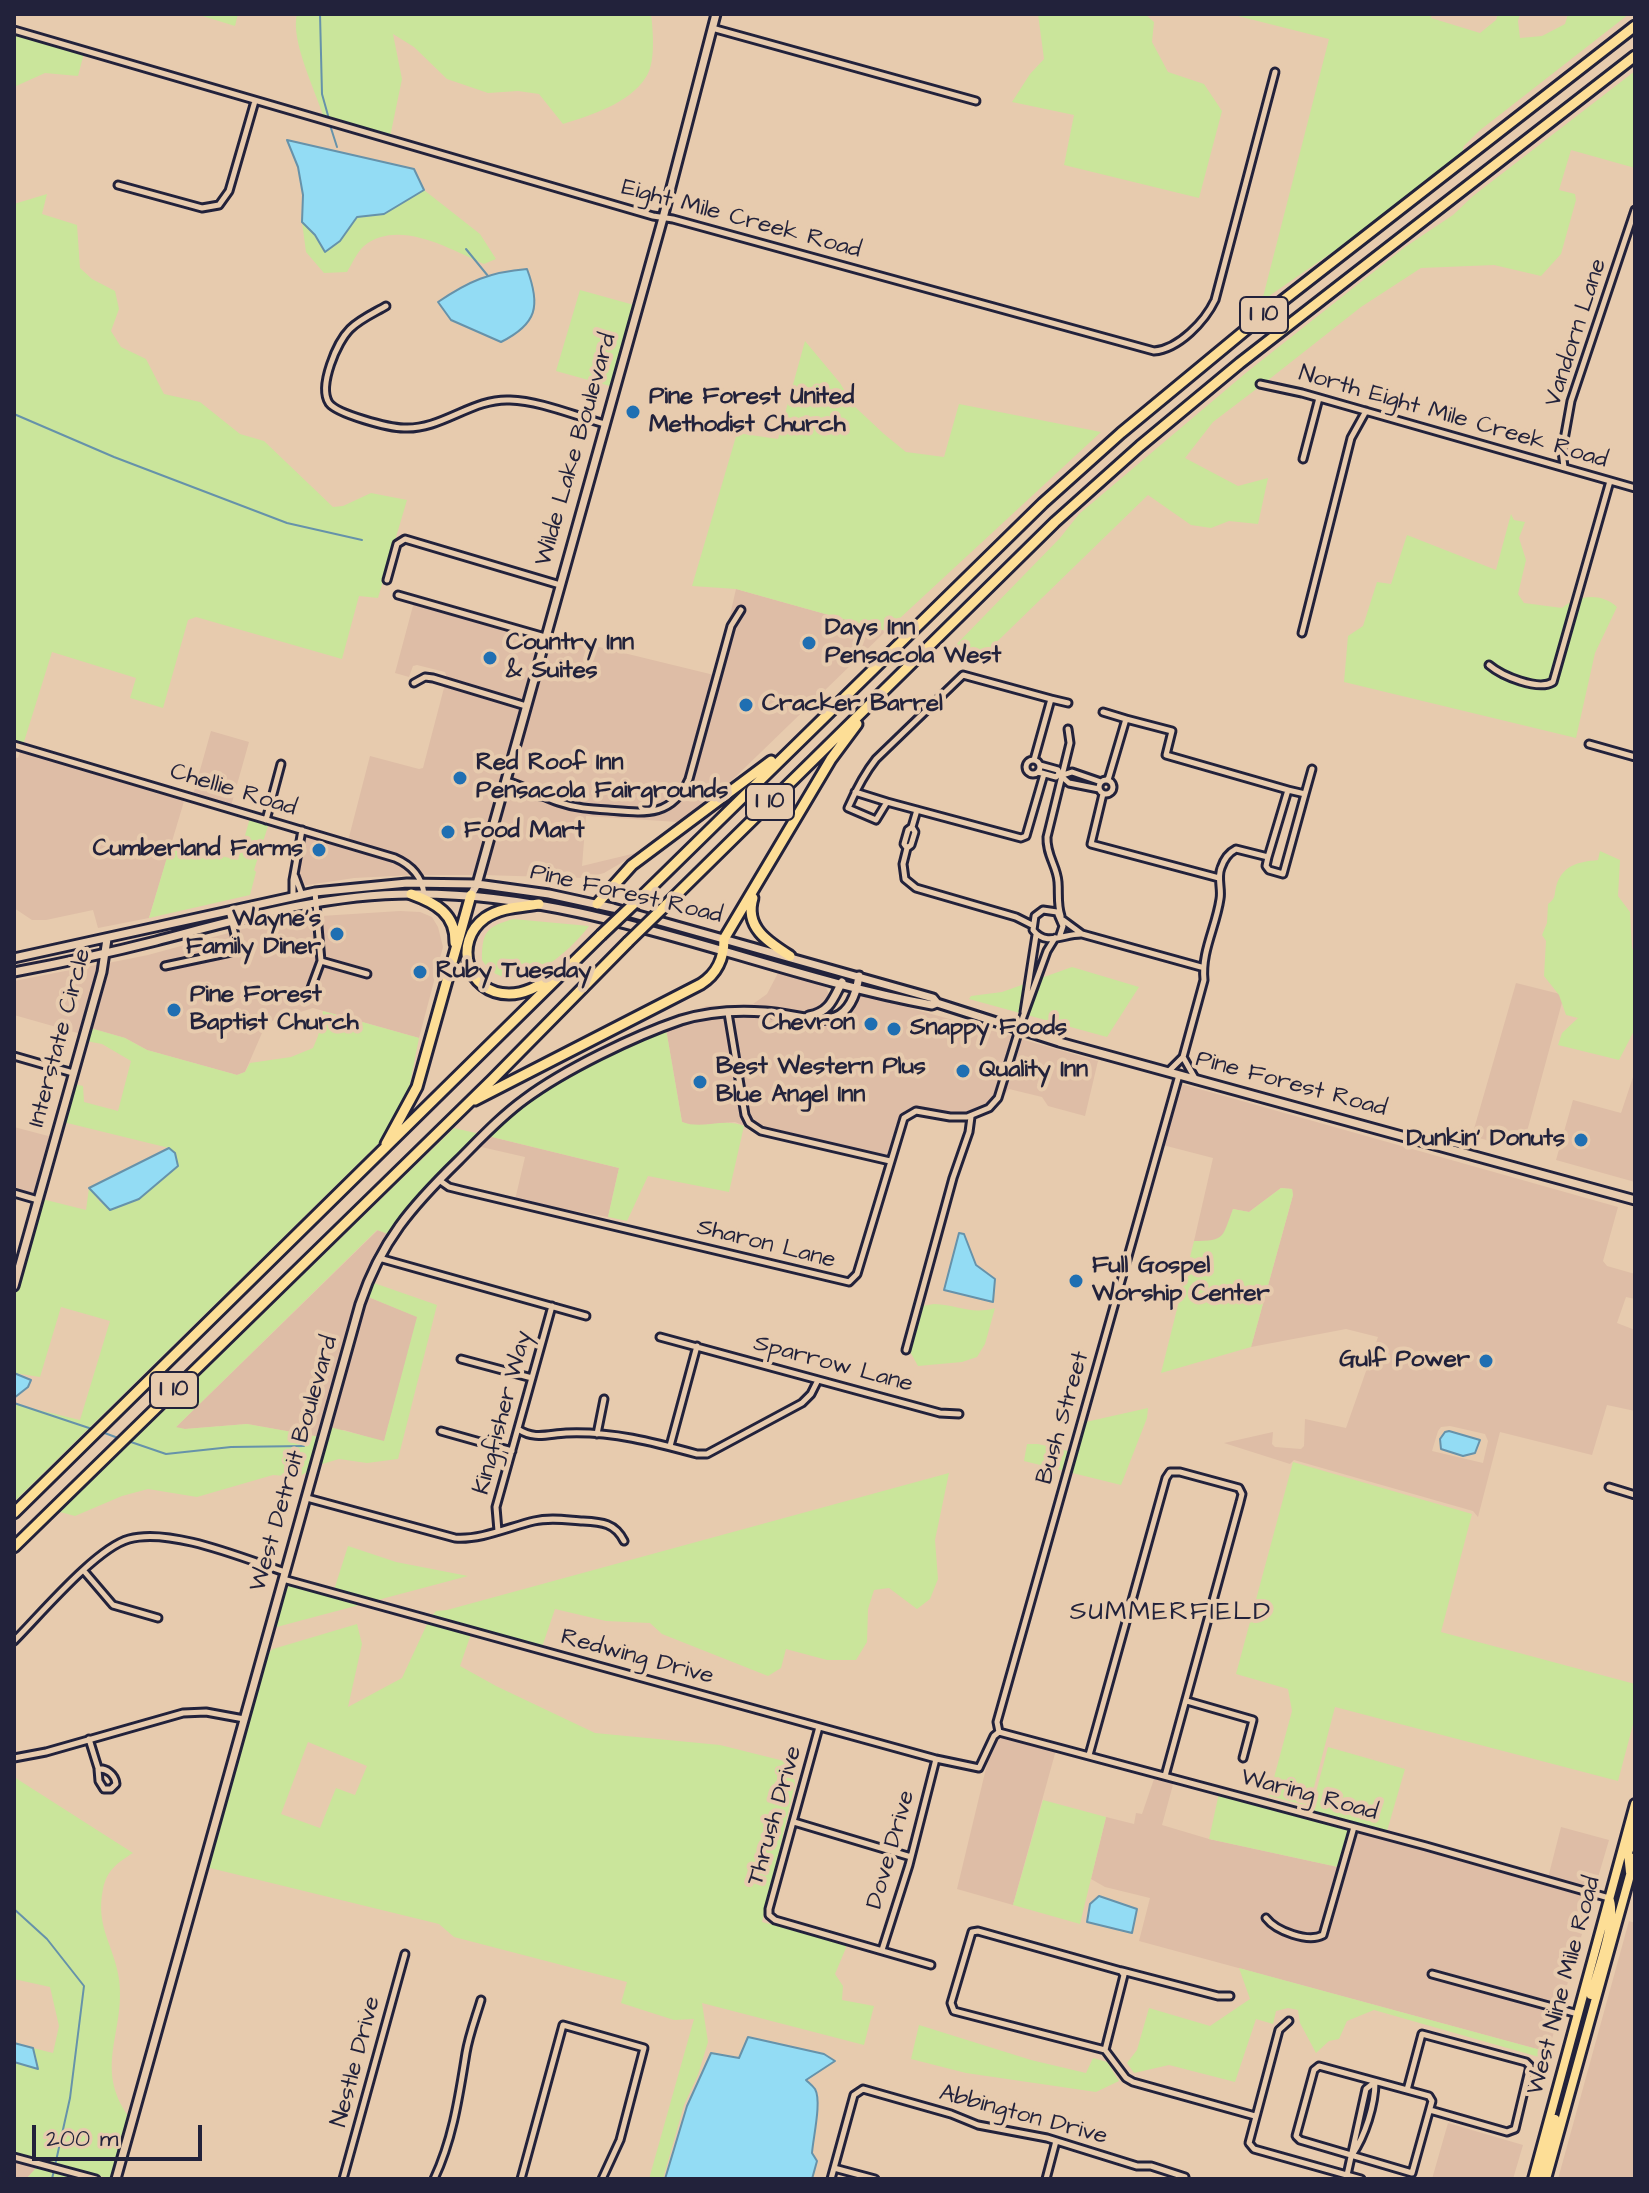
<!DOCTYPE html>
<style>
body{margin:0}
#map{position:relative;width:1649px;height:2193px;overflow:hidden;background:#e7cbae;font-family:"Architects Daughter",sans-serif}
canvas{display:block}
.frame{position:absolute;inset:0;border:16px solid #22223b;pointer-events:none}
.scale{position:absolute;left:32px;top:2125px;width:170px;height:36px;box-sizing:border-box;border:4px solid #22223b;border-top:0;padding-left:10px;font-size:24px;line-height:28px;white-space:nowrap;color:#22223b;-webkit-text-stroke:6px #e7cbae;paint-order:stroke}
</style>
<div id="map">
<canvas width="1649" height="2193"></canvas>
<div class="frame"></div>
<div class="scale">200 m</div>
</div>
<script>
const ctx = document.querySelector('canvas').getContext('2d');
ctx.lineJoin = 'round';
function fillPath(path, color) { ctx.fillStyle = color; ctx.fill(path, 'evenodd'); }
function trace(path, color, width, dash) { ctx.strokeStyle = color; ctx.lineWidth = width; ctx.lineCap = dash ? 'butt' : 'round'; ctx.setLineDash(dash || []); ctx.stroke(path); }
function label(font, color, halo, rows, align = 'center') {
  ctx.font = font + ' "Architects Daughter",sans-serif'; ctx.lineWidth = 8; ctx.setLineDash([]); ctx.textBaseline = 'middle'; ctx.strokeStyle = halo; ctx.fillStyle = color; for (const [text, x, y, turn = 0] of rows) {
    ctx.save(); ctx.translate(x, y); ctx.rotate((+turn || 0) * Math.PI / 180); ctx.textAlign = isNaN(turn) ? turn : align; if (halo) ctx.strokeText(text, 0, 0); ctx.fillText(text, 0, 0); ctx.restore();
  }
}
fillPath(new Path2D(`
 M736,589L886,631L726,786L678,822L586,816L582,866L640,852L604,873L585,878L482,875L505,793L543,800L577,811L643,816L661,813L683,796L692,780L734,627L746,610L741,607L728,624Z
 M414,602L541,639L524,702L447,679L445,672L417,665L413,666L409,677L395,673Z
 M550,635L714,675L685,778L678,793L666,804L643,810L578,805L509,778Z
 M445,684L522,708L476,875H421L411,863L397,855L348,841L370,756L419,769L423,768Z
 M211,731L249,742L231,806L193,795Z
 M21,750L185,798L149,918L98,928L93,910L46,920H32L14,908V757L18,758Z
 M305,834L394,860L414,875L354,878L301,886L298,872Z
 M400,911L420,912L432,917L438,927L443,947L419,1038L313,1008L272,1021L262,1033L245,1072L237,1075L147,1050L125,1038L90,1028L108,963L148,955L232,932V944L226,951L161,964L163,969L229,956L238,947V930L285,920L315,917L318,960L303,1000L308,1003L317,986L323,964L369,977L371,972L324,959L321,916Z
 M101,964L81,1034L14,1015V981Z
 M778,973L825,984L830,998L827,1005L802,1014L779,1010L682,1017L706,1006L753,1004L767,994Z
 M1516,983L1564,995L1522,1150L1472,1136Z
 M859,994L1015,1037L995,1097L987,1106L966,1115H951L922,1108L910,1110L898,1121L887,1156L757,1125L748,1114L744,1102L732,1015H765L810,1023L832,1021L851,1009Z
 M726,1016L738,1103L744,1120L751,1128L735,1122L693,1126L682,1122L666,1029L686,1022Z
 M1021,1039L1098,1061L1085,1116L1048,1106L1042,1097L1009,1089L1001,1100Z
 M1635,1071V1182L1556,1160L1573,1100L1621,1113Z
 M1171,1081L1618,1207L1603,1261L1607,1266L1635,1274V1299L1626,1297L1617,1323L1635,1330V1411L1607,1405L1592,1455L1500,1432L1478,1517L1473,1511L1294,1460L1290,1464L1224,1443L1273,1432L1272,1444L1275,1447L1301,1449L1304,1446L1305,1419L1346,1428L1378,1337L1346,1329L1251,1347L1293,1195L1292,1189L1281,1188L1249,1212L1233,1209L1226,1233L1217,1241H1194L1213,1158L1155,1143ZM1450,1426L1485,1434L1488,1441L1483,1463L1432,1451L1438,1431L1441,1427Z
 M14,1127L52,1137L36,1196L14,1190Z
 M488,1136L619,1168L608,1217L515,1200L525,1157L477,1146Z
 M378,1230L388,1234L375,1255L361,1290L320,1437L247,1424L185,1429L175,1428Z
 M366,1296L418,1317L384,1442L344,1430L329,1431L326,1439Z
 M1002,1735L1056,1750L1013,1905L957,1889L988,1760L997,1737Z
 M1155,1776L1174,1781L1162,1825L1209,1839L1338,1867L1344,1849L1320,1933L1312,1935L1277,1925L1267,1915L1262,1917L1275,1930L1311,1941L1321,1940L1328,1932L1356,1831L1593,1896L1561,2006L1430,1971L1429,1976L1560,2012L1548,2052L1139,1941L1150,1898L1105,1887L1091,1879L1106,1817L1134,1824L1136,1813L1142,1814Z
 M1561,1827L1609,1840L1594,1891L1548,1878Z
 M1629,1921L1635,1923V2179H1558Z
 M1448,2123L1523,2145L1513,2179H1432Z
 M14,2160L38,2166L26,2179H14Z`), '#debda6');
fillPath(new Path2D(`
 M196,14H238L235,26Z
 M297,14H651C653,30 656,63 646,77C629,104 591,115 563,124L539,94L518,91L488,93L447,79L414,47L393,34L402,79L390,137L324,118C316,92 290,40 297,14Z
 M1038,14H1145L1154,22L1152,42L1168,72L1204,84L1222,111L1199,198L1064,165L1074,115L1012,102L1030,74L1044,59Z
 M1230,14H1432L1431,18L1480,33L1496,20L1498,14H1520L1518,21L1520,38L1542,36L1565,24L1568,14H1629L1479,131L1463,147V153L1350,240L1262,301L1329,39Z
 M14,33L84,53L78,76L45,73L14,87Z
 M1635,71V168L1571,150L1559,190L1575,194L1576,200L1561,254L1541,276L1494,265L1421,268L1361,307L1267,381L1257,382L1259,387L1213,422L1185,458L1238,486L1268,478L1258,524L1229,521L1211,528L1191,525L1148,495L973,665L959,661L948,653L1060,538L1079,514L1247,372L1405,247L1453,215L1473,196Z
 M424,190L480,234L496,259L484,264C451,250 399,218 364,246C357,252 352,264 347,272L324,273L306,252L302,222L315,235L324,251L340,241L357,217L384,214Z
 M47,194L42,214L77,225L80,268L92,279L115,291L119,309L111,331L121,347L146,359L164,394L200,402L240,434L264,441L333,507L343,506L371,493L407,500L378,598L359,596L342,659L196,617L188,620L163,708L130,698L136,678L52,652L23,745L14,742V204Z
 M580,290L634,305L610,386L556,371Z
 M805,341L840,383L853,405L884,434L906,452L944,457L959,404L1101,432L886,631L736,589L692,586L737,433L778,439Z
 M1511,514L1514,520L1525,522L1519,538L1526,560L1518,594L1524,603L1562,608C1577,595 1601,592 1617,607L1595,653L1576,738L1344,682L1348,636L1363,626L1377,582L1391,584L1407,535L1496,570Z
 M250,818L269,823L254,870L256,872L250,895L149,918L171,844L238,860Z
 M1600,851L1620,860L1618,896L1630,912L1632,948L1635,953V1029L1619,1060L1558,1045L1562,1033L1578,1018L1566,1015L1559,995L1544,976L1546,941L1542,935L1547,923L1548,904C1556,898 1554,896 1556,887C1562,865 1578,862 1598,860Z
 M513,919L589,926C568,954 510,1005 482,960C482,932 486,927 513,919Z
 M1072,967L1139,987L1107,1037L969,999L971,996L1002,992Z
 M323,1011L419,1038L408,1094L387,1135L14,1502V1404L80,1420L110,1321L61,1307L40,1377L14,1373V1299L42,1199L86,1210L89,1188L101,1203L139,1199L178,1166L175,1153L169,1148L63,1122L74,1084L83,1086L84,1102L118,1111L131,1061L102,1044L86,1041L90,1028L125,1038L147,1050L237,1075L245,1072L250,1063L291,1057L313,1048L318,1036Z
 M666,1029L682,1122C703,1130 724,1117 744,1126L729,1192L648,1176L627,1221L608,1217L619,1168L488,1136L515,1112L559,1081Z
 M454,1128L480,1134L415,1199L388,1234L377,1230L176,1427L185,1429L247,1424L320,1437L311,1470L298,1477L273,1475L197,1497L148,1489L122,1496L75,1516L60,1512Z
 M1281,1188L1292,1189L1293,1195L1251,1347L1161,1373L1194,1241C1226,1241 1222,1237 1233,1209L1249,1212Z
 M371,1282L437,1305L398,1459L367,1463L339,1459L319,1465L330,1427L384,1441L417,1317L366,1296Z
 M934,1304C958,1305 971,1315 995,1308L985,1344L977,1357L962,1362L918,1366L909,1350L922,1306Z
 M1148,1408L1147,1418L1121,1485L1024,1461L1027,1444H1038L1072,1452L1081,1423Z
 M1293,1462L1472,1514L1441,1632L1635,1684V1717L1618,1781L1335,1707L1309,1806L1269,1796L1292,1711L1288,1689L1236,1674Z
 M949,1473L935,1540L938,1579L930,1599L917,1609L889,1588L874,1590L868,1609L867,1642L856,1660H827L786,1649L781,1668L768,1676L662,1634L650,1623L606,1621L555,1609L542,1647L431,1617L436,1611L447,1610Z
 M348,1546L396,1562L468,1576L374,1601L334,1590Z
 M286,1583L363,1604L273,1628Z
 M428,1622L471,1634L460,1666L496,1686L595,1733L720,1745L792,1763L795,1784L762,1922L848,1943L835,1974L843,1986L842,2000L874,2006L864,2045L702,2003L708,2042L698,2075L684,2105L663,2179H649L694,2019L674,2020L621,2003L627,1982L454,1937L439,1924L206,1867L265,1656L273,1649L357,1624L362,1644L348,1707L402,1678ZM308,1742L367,1766L355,1795L336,1788L320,1828L281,1814Z
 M1328,1747L1405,1769L1387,1831L1220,1787L1309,1809L1312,1807Z
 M14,1777L133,1853C117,1863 107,1870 103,1889C95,1927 114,1945 119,1979C126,2032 93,2067 129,2117L112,2179L14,2154V2062L37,2069L33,2048L53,2053L59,2026L50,1987L14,1979Z
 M1219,1793L1350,1829L1338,1867L1209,1839Z
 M1043,1800L1106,1817L1080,1924L1013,1905Z
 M1239,1968L1548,2052L1546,2059L1374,2010L1347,2021L1339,2039L1329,2041L1316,2053L1300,2023L1298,2010L1288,2008L1276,2011L1273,2024L1256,2019L1235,2082L1169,2065L1134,2073L1127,2063L1137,2050L1149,2008L1210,2026L1250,1999Z
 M919,2025L1031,2060L1086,2073L1093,2058L1107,2062L1119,2081L1096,2092L966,2073L911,2059Z
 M38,2166L69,2175L68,2179H26Z`), '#cae59b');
const water = new Path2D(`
 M287,140L414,169L424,190L384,214L357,217L340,241L325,252L315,235L302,222L303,195L298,167Z
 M527,269C541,306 537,324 501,342L451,320L438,302C469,281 490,272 527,269Z
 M169,1148L175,1153L178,1166L139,1199L110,1210L89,1188Z
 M959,1233L964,1234L976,1265L995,1279L993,1302L944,1290Z
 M14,1373L31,1380L28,1387L14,1398Z
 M1449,1431L1480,1440L1475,1453L1463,1456L1441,1449L1440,1439L1445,1432Z
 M1099,1896L1137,1909L1132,1933L1087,1922L1090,1904Z
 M748,2037L824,2054L835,2061L806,2080C809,2083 812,2085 815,2089C822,2101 813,2138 812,2153L817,2161L812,2179H665L687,2106L711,2053L739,2058Z
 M14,2043L33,2048L38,2069L14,2062Z`);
fillPath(water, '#93dcf4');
trace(water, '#6692aa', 2);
trace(new Path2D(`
 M320,14L322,94L329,119
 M330,125L337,147
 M466,249L488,276
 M14,414L114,457L287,523L362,540
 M14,1403L92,1429
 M102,1432L118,1438
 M128,1441L166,1454L231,1447L304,1446
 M14,1909L47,1939L84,1986L70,2098L52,2179`), '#6692aa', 2);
const street = new Path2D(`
 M712,28L976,101
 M14,30L653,216L673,219L1154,351C1179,349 1205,321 1215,300L1275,72
 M118,185L202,208L219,205L229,191L255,101
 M386,306C374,313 360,319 350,329C337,342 318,386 329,403C337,414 389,428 404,428C442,430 472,398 510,400C541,401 575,416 605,424
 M1260,384L1302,393L1635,488
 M1303,459L1319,398
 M1564,467L1562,451L1571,401L1635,210
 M387,580L397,544L405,539L560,585
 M398,595L545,637
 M1302,633L1351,438L1366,411
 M1489,665C1502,676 1538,691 1553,682L1610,481
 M414,683L425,677L433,678L526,706
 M1051,699L1068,703
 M1103,712L1126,719
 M1589,744L1635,757
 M14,745L395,858C411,865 422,876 424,894
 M1026 767a7 7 0 1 1 14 0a7 7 0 1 1-14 0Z
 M1040,765L1058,770L1059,774
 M1038,772L1056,777L1059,774L1069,783L1099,789
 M1063,775L1072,772L1101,782
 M1099 787a7 7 0 1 1 14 0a7 7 0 1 1-14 0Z
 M1108,780L1126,719L1172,731L1166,755L1288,790L1305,794L1312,769
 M506,781C525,786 540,796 558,802C575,808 591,809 608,810C644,813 672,818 689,779L731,626L741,610
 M503,789L541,796
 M1288,790L1268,857L1266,866L1269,870L1283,874L1305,794
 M855,792L887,802L876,820L848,808C856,790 864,774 876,759L963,675L1051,699L1034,760
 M1103,794L1091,844L1219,878
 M887,802L1021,838L1026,836L1044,774
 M266,820L281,764
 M912,827L908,830L904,844L907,848L903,864L905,879L916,888L1016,917L1032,925
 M907,848L911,845L915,832L912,827L917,810
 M295,876L302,895
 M293,896V880L302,830
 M1061,916C1057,904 1059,894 1058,882C1057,866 1046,855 1047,837L1070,743L1068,729
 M1063,920L1082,934L1201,967
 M1060,935L1063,926L1057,912L1043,910L1035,916L1033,930C1046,947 1063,934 1081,934
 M321,961L367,974
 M165,966L231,952L236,939L229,911
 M307,999L321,961L315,892
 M1024,1012L1036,935
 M728,1013L745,1115L749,1123L761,1131L890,1161
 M14,1056L73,1073
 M1183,1057L1196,1080
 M1168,1072L1183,1057L1204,980C1201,952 1216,927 1220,899C1222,889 1217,878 1221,868C1224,859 1228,853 1236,849L1268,857
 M439,1180L449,1187L461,1190L849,1282L857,1274L904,1118L916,1111L950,1117H967L989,1108L998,1098L1023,1017L1047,951L1055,938
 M14,1193L38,1200
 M379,1258L586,1316
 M660,1337L940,1413L959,1414
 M906,1350L953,1178L969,1132L971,1117
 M461,1359L532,1378
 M518,1429C534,1440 548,1434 566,1433C612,1431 653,1442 697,1454H707L802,1403L811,1394L818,1380
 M441,1431L512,1451
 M597,1434L604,1399
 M670,1446L697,1346
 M1609,1487L1635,1495
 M307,1498L455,1538C481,1540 509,1527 534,1521C550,1517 567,1520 583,1521C602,1522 615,1523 624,1541
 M498,1531L496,1507L552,1306
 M84,1571L113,1605L158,1618
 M283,1579L936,1759L979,1768L994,1736L999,1732L997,1722L1179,1075
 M14,1641C40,1615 96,1548 129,1539C170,1527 245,1559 285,1572
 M1187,1701L1253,1720L1243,1758
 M819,1727L769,1909V1915L775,1920L931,1965
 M999,1732L1426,1846L1609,1898
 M89,1739L98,1768
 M1089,1755L1166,1478L1170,1472H1180L1239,1488L1242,1494L1240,1502L1165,1776
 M14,1758L46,1752L183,1713L206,1712L244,1719
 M98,1769C106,1768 115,1774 116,1784L111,1789H104L99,1781Z
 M794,1822L911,1857
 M1266,1918C1276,1931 1308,1943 1323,1935L1354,1827
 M882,1950L909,1865L936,1759
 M1122,1971L1218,1996H1230
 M1432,1974L1578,2014
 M1289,2021L1279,2030L1249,2143L1254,2149L1361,2179
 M1105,2050L1124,1975L1121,1971L978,1931L972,1932L951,2003L954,2011L1105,2050L1126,2078L1133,2082L1255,2116
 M1319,2066L1429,2096L1432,2101L1412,2173L1300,2140L1296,2136L1314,2070Z
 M1407,2090L1422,2034L1526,2062L1530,2066L1515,2129L1507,2132L1430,2110
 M14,2157L96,2179
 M834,2168L875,2179
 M1347,2175L1366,2089L1375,2082C1375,2105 1365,2136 1352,2155
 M343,2179L405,1954
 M434,2179C453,2139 459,2096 466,2053C469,2035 476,2017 481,2000
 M521,2179L563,2025L644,2048L620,2140L602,2179
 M831,2179L854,2095L863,2089L951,2114L978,2125L1047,2138L1137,2166H1151L1185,2177
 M1046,2179L1056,2141`);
const secondary = new Path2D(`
 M471,895L477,884L663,218L716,14
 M14,958L315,892L407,883L477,884L549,894L613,908L933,998L937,1003L1059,1042L1635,1200
 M14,972C62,963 109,953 156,941C240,919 324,894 412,894C592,892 757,973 932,1005L937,1003
 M809,1016C830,1012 833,999 842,982
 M14,1286L102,972L107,939
 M116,2179L360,1304C381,1241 412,1206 458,1161C479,1140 500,1117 525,1099C564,1070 634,1036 681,1020C707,1012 738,1010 765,1012C810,1015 849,1040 859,976`);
const primary = new Path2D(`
 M1630,1872L1628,1853L1635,1830
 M1591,1995C1597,1973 1618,1917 1609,1898
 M1533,2179L1635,1804
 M1540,2179L1555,2119
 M1546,2179L1635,1857`);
const highway = new Path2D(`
 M411,894C436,903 456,914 455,943
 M640,898L1043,503L1121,433L1254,323L1635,26
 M753,898C744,927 768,942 790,956
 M539,904C521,907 501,907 485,918C452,942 467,994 509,994C529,994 544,982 560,973
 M597,904L632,865L771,761
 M666,905L1055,522L1140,446L1240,363L1635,56
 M475,1100L701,984C718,973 724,958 724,939L831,759L857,724
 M386,1144L417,1087L471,895
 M14,1513L601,935
 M14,1547L492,1080L628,942`);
trace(street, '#22223b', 11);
trace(secondary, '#22223b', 13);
trace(primary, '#22223b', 14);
trace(highway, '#22223b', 15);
trace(street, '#e7cbae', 5);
trace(secondary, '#e7cbae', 7);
trace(primary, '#fdde96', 8);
trace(highway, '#fdde96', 9);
const highwayBridge = new Path2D(`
 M601,935L640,898
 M628,942L666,905`);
trace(highwayBridge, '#22223b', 15, []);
trace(highwayBridge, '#fdde96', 9);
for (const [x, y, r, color] of [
 [633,412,8,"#1f6fb2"],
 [809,643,8,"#1f6fb2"],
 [490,658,8,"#1f6fb2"],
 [746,705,8,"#1f6fb2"],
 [460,778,8,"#1f6fb2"],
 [448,832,8,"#1f6fb2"],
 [319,850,8,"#1f6fb2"],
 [337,934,8,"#1f6fb2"],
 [420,972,8,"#1f6fb2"],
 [174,1010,8,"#1f6fb2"],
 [871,1024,8,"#1f6fb2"],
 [894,1029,8,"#1f6fb2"],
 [963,1071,8,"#1f6fb2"],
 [700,1082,8,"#1f6fb2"],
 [1581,1140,8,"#1f6fb2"],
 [1076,1281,8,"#1f6fb2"],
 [1486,1361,8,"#1f6fb2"]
]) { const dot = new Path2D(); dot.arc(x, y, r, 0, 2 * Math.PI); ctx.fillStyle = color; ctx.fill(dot); trace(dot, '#e7cbae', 3); }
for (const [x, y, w] of [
 [1264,315,48],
 [770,802,48],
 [174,1390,48]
]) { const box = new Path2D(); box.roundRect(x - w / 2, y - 18, w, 36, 6); ctx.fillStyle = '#e7cbae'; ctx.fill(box); trace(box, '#22223b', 2); }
label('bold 22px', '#22223b', null, [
 ["I 10",1264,315],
 ["I 10",770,802],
 ["I 10",174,1390]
]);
label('24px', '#22223b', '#e7cbae', [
 ["Eight Mile Creek Road",741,220,15],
 ["Vandorn Lane",1577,333,-72],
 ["North Eight Mile Creek Road",1453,418,16],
 ["Wilde Lake Boulevard",577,450,-74],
 ["Chellie Road",233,791,17],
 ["Pine Forest Road",626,895,13],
 ["Interstate Circle",61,1038,-75],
 ["Pine Forest Road",1291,1085,15],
 ["Sharon Lane",766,1245,14],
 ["Sparrow Lane",833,1365,15],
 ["Kingfisher Way",504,1413,-75],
 ["Bush Street",1064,1418,-74],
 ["West Detroit Boulevard",295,1464,-74],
 ["Redwing Drive",637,1658,15],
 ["Waring Road",1309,1796,15],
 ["Thrush Drive",776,1816,-74],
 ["Dove Drive",892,1850,-74],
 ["West Nine Mile Road",1565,1986,-75],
 ["Nestle Drive",357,2062,-75],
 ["Abbington Drive",1023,2116,15]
]);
label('bold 24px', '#22223b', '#e7cbae', [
 ["Pine Forest United",649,398],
 ["Methodist Church",649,426],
 ["Days Inn",825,629],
 ["Pensacola West",825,657],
 ["Country Inn",506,644],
 ["& Suites",506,672],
 ["Cracker Barrel",762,705],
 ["Red Roof Inn",476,764],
 ["Pensacola Fairgrounds",476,792],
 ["Food Mart",464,832],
 ["Cumberland Farms",303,850,"right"],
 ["Wayne's",321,920,"right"],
 ["Family Diner",321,948,"right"],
 ["Ruby Tuesday",436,972],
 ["Pine Forest",190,996],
 ["Baptist Church",190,1024],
 ["Chevron",855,1024,"right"],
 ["Snappy Foods",910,1029],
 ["Best Western Plus",716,1068],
 ["Blue Angel Inn",716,1096],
 ["Quality Inn",979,1071],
 ["Dunkin' Donuts",1565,1140,"right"],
 ["Full Gospel",1092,1267],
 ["Worship Center",1092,1295],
 ["Gulf Power",1470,1361,"right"]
], 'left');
ctx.letterSpacing = '2px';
label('26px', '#22223b', '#e7cbae', [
 ["SUMMERFIELD",1171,1614]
]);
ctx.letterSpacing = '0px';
</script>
